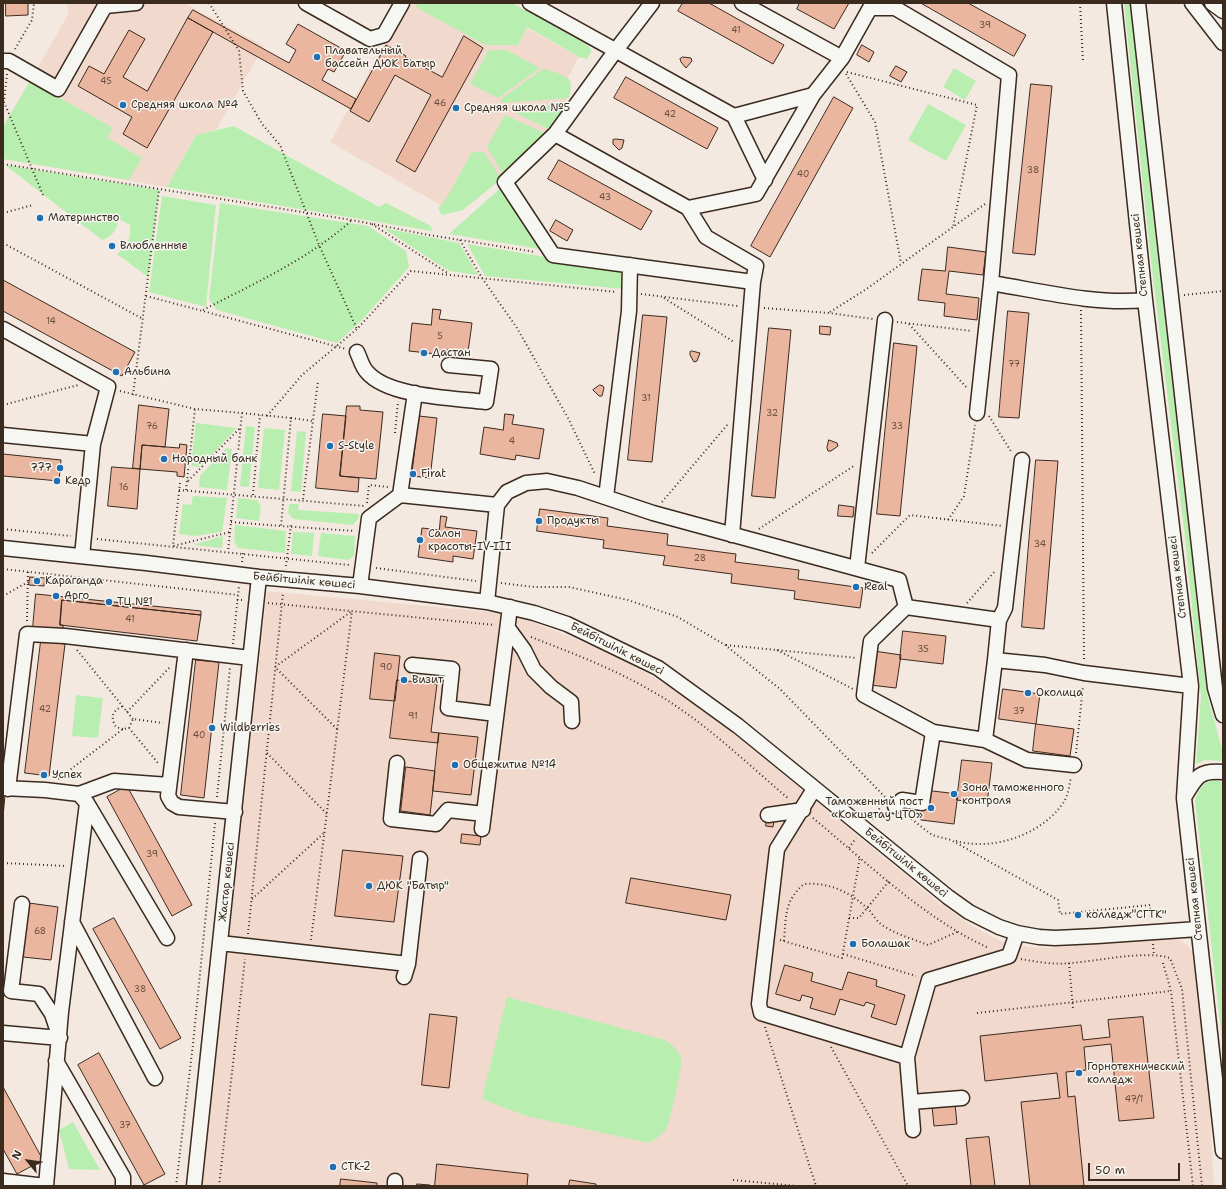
<!DOCTYPE html>
<meta charset="utf-8">
<style>
body{margin:0}
#map{position:relative;width:1226px;height:1189px;overflow:hidden;background:#f4e9e1;font-family:"Shantell Sans",sans-serif}
canvas{display:block}
.frame{position:absolute;inset:0;border:4px solid #3b2a1e;pointer-events:none}
.north{position:absolute;left:8px;top:1141px;width:40px;height:40px;-webkit-text-stroke:3px #f6f6f2;paint-order:stroke;rotate:299deg;font-size:11px;font-weight:700;line-height:16px;text-align:center;color:#3b2a1e}
.north::after{content:'';display:block;margin:auto;width:14px;height:18px;background:#3b2a1e;clip-path:polygon(50% 0,100% 100%,50% 72%,0 100%)}
.scale{position:absolute;left:1088px;top:1163px;width:92px;height:18px;box-sizing:border-box;border:2px solid #3b2a1e;border-top:0;padding-left:5px;font-size:12px;line-height:14px;white-space:nowrap;color:#3b2a1e;-webkit-text-stroke:3px #f6f6f2;paint-order:stroke}
</style>
<div id="map">
<canvas width="1226" height="1189"></canvas>
<div class="frame"></div>
<div class="north">N</div>
<div class="scale">50 m</div>
</div>
<script>
const ctx = document.querySelector('canvas').getContext('2d');
ctx.lineJoin = 'round';
function fillPath(path, color) { ctx.fillStyle = color; ctx.fill(path, 'evenodd'); }
function trace(path, color, width, dash) { ctx.strokeStyle = color; ctx.lineWidth = width; ctx.lineCap = dash ? 'butt' : 'round'; ctx.setLineDash(dash || []); ctx.stroke(path); }
function label(font, color, halo, rows, align = 'center') {
  ctx.font = font + ' "Shantell Sans",sans-serif'; ctx.lineWidth = 3; ctx.setLineDash([]); ctx.textBaseline = 'middle'; ctx.strokeStyle = halo; ctx.fillStyle = color; for (const [text, x, y, turn = 0] of rows) {
    ctx.save(); ctx.translate(x, y); ctx.rotate((+turn || 0) * Math.PI / 180); ctx.textAlign = isNaN(turn) ? turn : align; if (halo) ctx.strokeText(text, 0, 0); ctx.fillText(text, 0, 0); ctx.restore();
  }
}
fillPath(new Path2D(`
 M67,3H184L264,46L216,130L196,135L167,187L3,159V127L68,15Z
 M407,3H482L579,57L568,77L570,88L566,102L561,113L546,133L502,176L451,211L330,142Z
 M267,591L500,613L520,617L615,655L694,701L937,901L972,926L1001,941L1021,946L1049,948L1169,937L1180,940L1188,946L1195,956L1210,1111L1214,1186H202Z`), '#f1dacd');
fillPath(new Path2D(`
 M414,3H512L586,44L592,50L587,59L579,57L527,27L518,45H485L419,9Z
 M1124,3H1130L1207,694L1223,753V761L1205,760L1196,764L1201,696L1185,538L1151,261Z
 M489,50H506L540,68L498,98L470,84Z
 M954,68L976,81L965,100L943,87Z
 M543,69L558,73L570,80L571,87L569,98L501,103V99Z
 M30,81L113,128L107,138L142,158L129,180L3,159V127Z
 M928,104L966,125L946,161L908,140Z
 M567,105L550,130L510,110L520,107Z
 M505,115L544,133V137L507,174H503L487,147Z
 M234,126L379,207L386,203L431,226L432,231L167,187L196,135Z
 M472,152H484L501,179L463,210L442,215L438,208L446,199Z
 M5,165L159,190L148,277L117,254C128,245 131,239 130,225L119,219C116,230 113,236 102,240Z
 M505,184L546,250L449,234Z
 M162,196L216,205L206,307L149,292Z
 M220,203L368,226L406,251L409,267L361,321L337,343L217,310L209,299Z
 M383,228L459,243L478,275L449,271Z
 M467,244L619,269L625,277L624,289L485,276Z
 M196,423L237,428L200,467L191,466Z
 M246,426L255,427L249,487L240,486Z
 M264,428L285,430L279,490L258,488Z
 M297,431L306,432L301,492L291,491Z
 M226,448L232,449L227,490L199,487L200,476Z
 M193,496L227,498L222,532L195,536L179,534L183,504L191,505Z
 M238,498L257,500L261,506L259,521L236,518Z
 M289,504H299L298,510L359,514L358,519L353,525L293,519L288,513Z
 M235,525L286,531L285,553L238,548L234,541Z
 M293,532L314,533L312,556L291,554Z
 M321,533L355,536L354,556L348,560L318,556Z
 M223,536L222,548L193,545Z
 M76,695L103,698L98,738L72,736Z
 M1216,780L1223,782V1048L1195,800L1199,790L1206,782Z
 M507,997L665,1040C672,1045 679,1050 681,1059C683,1066 670,1122 666,1129C662,1135 655,1139 649,1143L526,1116L482,1099Z
 M73,1122L100,1170L69,1169L59,1130Z`), '#b8efb1');
const building = new Path2D(`
 M6,3H28V15L6,16Z
 M683,3H709L784,45L773,64L678,11Z
 M800,3H849L834,29L797,9Z
 M921,3H968L1026,35L1014,56Z
 M193,10L289,63L296,50L286,44L298,24L346,51L334,72L328,69L322,80L356,99L351,109L188,18Z
 M188,18L213,32L147,148L123,134L132,117L78,86L89,66L104,74L129,30L145,39L123,77L147,91Z
 M464,36L483,48L415,172L396,161L431,95L395,75L369,122L350,111L386,45L406,56L405,57L442,77Z
 M862,45L874,52L869,62L857,55Z
 M683,57L691,58L692,61L686,68L681,62L680,59Z
 M896,66L907,72L901,82L890,76Z
 M626,77L718,128L707,149L614,98Z
 M1031,84L1052,86L1035,255L1013,253Z
 M834,97L853,108L770,257L751,246Z
 M616,139L624,140L622,148L619,150L613,144V140Z
 M559,160L652,211L641,230L548,179Z
 M556,220L573,230L567,241L550,231Z
 M948,247L986,252L983,275L949,271L946,294L979,298L977,320L944,316L945,303L918,300L922,269L945,271Z
 M3,280L135,352L122,376L3,311Z
 M433,309L441,310L439,319L472,323L468,352L447,350L446,355L409,351L412,323L431,325Z
 M1008,311L1029,313L1019,418L999,417Z
 M643,315L667,317L652,462L628,460Z
 M820,326L831,327L830,335L820,334Z
 M769,328L791,330L775,498L752,496Z
 M894,343L917,346L900,516L877,514Z
 M692,351L700,353L697,361L694,362L690,355V352Z
 M600,385L603,386L604,388L602,396H599L593,390Z
 M139,405L169,409L165,447L142,445L140,469L133,468Z
 M347,406H360V410L383,412L376,479L340,476Z
 M323,414L346,416L340,476L359,478L358,492L316,488Z
 M505,414L514,415L512,424L544,429L539,459L516,455L515,460L480,454L484,427L503,430Z
 M419,416L437,418L430,478L412,476Z
 M829,440L837,443L838,446L831,451H828L827,448Z
 M180,444L187,445L184,477L177,476V472L140,469L142,445L179,448Z
 M3,454L61,460L59,481L3,476Z
 M1036,460L1058,461L1044,629L1022,627Z
 M112,467L140,469L137,509L108,506Z
 M839,505L854,507L853,517L838,516Z
 M540,509L608,518L607,526L668,534L667,545L736,554L735,562L799,570L798,579L863,588L860,608L794,599L795,591L731,583L732,574L663,565L665,556L603,548L604,540L537,531Z
 M441,516L447,517L445,527L477,531L473,559L453,556V562L418,557L422,528L439,530Z
 M30,577L45,578L44,586L29,585Z
 M36,594L201,611V615L62,600L60,625H63V631L33,628Z
 M62,600L201,615L197,641L60,625Z
 M903,631L946,636L943,664L900,659Z
 M41,641L65,644L49,776L25,773Z
 M874,651L901,655L896,688L870,685Z
 M375,653L400,656L395,701L370,699Z
 M196,660L219,662L204,798L181,795Z
 M397,680L437,684L431,732L439,733L438,743L390,738Z
 M1003,689L1040,694L1036,724L999,719Z
 M1036,724L1074,729L1070,756L1033,751Z
 M439,733L478,737L471,795L433,791Z
 M962,760L992,763L987,804L957,800Z
 M406,767L435,771L430,815L401,811Z
 M127,786L192,905L172,916L107,797Z
 M924,790L958,794L954,824L921,820Z
 M3,795H5L3,817Z
 M767,819L774,820L773,827L766,826Z
 M462,834L481,836L480,845L461,843Z
 M343,850L403,856L394,922L335,916Z
 M631,878L731,895L726,920L626,903Z
 M29,903L58,907L51,960L23,957Z
 M114,918L181,1038L160,1049L93,929Z
 M785,965L813,973L811,981L842,990L848,972L877,980L876,986L905,995L896,1025L871,1017L875,1005L866,1002L864,1006L840,999L835,1015L810,1008L813,998L802,995L800,1001L776,994Z
 M430,1014L457,1017L449,1088L422,1085Z
 M1143,1017L1154,1118L1119,1121L1111,1044L1084,1047L1086,1070L1066,1072L1068,1097L1075,1096L1084,1186H1030L1021,1102L1060,1098L1057,1073L985,1081L980,1036L1081,1025L1083,1040L1110,1037L1108,1020Z
 M99,1053L165,1174L144,1185L78,1065Z
 M3,1087L43,1160L17,1174L3,1149Z
 M955,1104L957,1124L934,1126L932,1106Z
 M989,1137L995,1186H971L966,1139Z
 M437,1164L528,1174L527,1186H435Z
 M341,1179L377,1183V1186H340Z
 M570,1180L596,1184V1186H569Z
 M417,1184L430,1185V1186H417Z`);
fillPath(building, '#ebb69f');
trace(building, '#3b2a1e', 1);
const minor = new Path2D(`
 M306,3L370,39L384,35L402,3
 M530,3L734,116L813,95L842,58
 M652,3L616,50L555,134L505,182L553,255L753,282L732,535
 M742,3L842,58L870,8H895L1009,75L991,283L977,413
 M1114,3L1145,300L1191,686L1184,798L1223,1151
 M1138,3L1215,688L1223,715
 M1192,3L1223,43
 M1212,3L1223,11
 M3,61H9L58,89L105,6L136,3
 M734,116L765,180
 M555,134L688,208L706,237L756,266L753,282
 M688,208L756,194L813,95
 M991,283C1041,291 1095,305 1145,300
 M3,329L108,387L93,444
 M357,352C360,358 362,367 367,372C388,397 454,398 486,402L491,369L449,365
 M3,435L93,444L82,556
 M1022,460L1005,608L999,620L995,660L1045,665L1084,673L1191,686
 M400,495L415,393
 M606,497L629,311L630,265
 M3,548L146,563L259,577L360,586L487,602L534,613L567,624L658,668L738,726L948,897L969,912L999,927L1017,933L1039,937L1055,938L1097,936L1198,929
 M857,568L885,320
 M360,586L369,518L400,495L497,505L507,492L526,483L547,481L578,488L653,513L899,580L906,607L999,620
 M487,602L497,505
 M906,607L871,641L864,695L933,732L985,740L995,660
 M508,628L524,650L534,670L551,687L571,702L572,721
 M186,650L168,796L172,803L179,807L235,812
 M412,665L452,669L448,708L496,714
 M985,740L1027,760L1074,765
 M397,763L391,819L436,824L448,810L484,814
 M3,788L45,790L79,794L114,781L169,785
 M8,789L27,634L65,636L250,658
 M814,789L777,849L759,1004L761,1013L907,1057L929,980L1009,956L1017,933
 M1185,796C1196,777 1199,770 1223,772
 M87,803L167,938
 M895,806L902,800L922,803L933,732
 M768,815L803,810
 M482,829L510,607
 M72,922L155,1078
 M220,943L408,964L404,977
 M408,964L420,859
 M3,1033L60,1038L52,1014L39,994L11,991L22,904
 M907,1057L913,1130
 M56,1061L123,1177V1186
 M911,1102L962,1098
 M3,1181L45,1186
 M46,1186L61,1012L87,803L79,794
 M194,1186L259,577
 M395,1186V1181`);
trace(minor, '#3b2a1e', 17);
trace(new Path2D(`
 M209,3L239,51L243,91L262,124L280,145L319,245L357,329
 M1080,3L1083,62
 M15,49L32,20L34,3
 M847,72L977,105L953,227
 M7,74L4,102L43,195
 M846,74L875,122L901,263
 M3,164L352,220L429,235L535,252
 M3,213L33,205
 M372,224L449,274
 M460,240L482,278L517,328L568,418L595,474
 M3,243L143,319
 M641,294L738,306
 M1184,295L1223,291
 M146,296L346,349
 M664,298L734,342
 M764,308L829,313L873,319
 M203,310C255,283 309,259 352,220
 M1081,310L1084,660
 M830,312L865,290L985,204
 M897,322L972,331
 M909,324L967,388
 M120,391L195,409L242,413L228,552
 M133,395L159,190
 M3,405L78,385
 M242,413L291,418L281,526L355,531
 M267,416L302,375L357,329L411,271L617,292
 M989,416L1012,453
 M291,418L313,421
 M395,433L398,401
 M188,481L241,427
 M180,483L173,546L230,532
 M179,490L364,506
 M186,490L195,409
 M253,495L260,415
 M303,499L318,381
 M662,502L728,424
 M367,503L369,485L388,487
 M948,520L964,496L975,425
 M231,522L281,526
 M3,529L71,536
 M759,529L855,465
 M97,539L349,565
 M872,553L910,515L1002,526
 M242,562L243,553
 M286,566L291,525
 M376,568L476,581
 M3,569L238,595
 M501,583L534,587H569L628,600L678,617L725,645L780,689L886,798
 M3,596L28,582
 M237,600H244
 M268,603L495,625
 M967,603L996,570
 M27,621L28,572
 M531,637C572,653 612,668 650,690C702,719 744,761 789,799
 M233,644L239,586
 M726,645L857,658
 M77,650L133,719
 M777,650L853,689
 M127,712L171,666
 M129,728L133,719L163,723
 M123,729L116,727C110,717 112,711 123,706
 M337,729L275,667L352,611
 M267,753L327,814
 M1076,753L1083,686
 M58,779L123,729L129,728L158,763
 M217,797L230,668
 M905,814L932,835L951,840L1058,900L1060,914L1150,905L1151,919
 M813,818C866,862 926,920 989,948
 M872,819L882,805
 M956,841C992,851 1038,836 1061,806C1068,798 1069,787 1071,777
 M849,848L856,838
 M3,863L66,866
 M252,899L324,833
 M849,918H859L889,881
 M248,934L283,593
 M311,940L352,611
 M780,940L842,958L860,857
 M784,941C786,917 784,901 804,884C828,882 848,891 866,907C872,912 875,920 882,925C895,934 913,939 928,945L957,932
 M1153,944L1154,955
 M843,954L916,976
 M1021,959C1037,962 1055,965 1071,963C1099,961 1144,950 1170,958L1182,989L1202,1186
 M1069,963L1073,1008
 M1163,963L1171,991L1193,1186
 M977,1013L1171,991
 M765,1027L816,1186
 M831,1047L908,1186
 M733,1180L797,1186
 M176,1186L193,1044L215,823
 M219,1186L245,959`), '#3b2a1e', 2, [1, 3]);
trace(minor, '#f6f6f2', 14);
for (const [x, y, r, color] of [
 [317,57,4,"#1f6fb2"],
 [123,105,4,"#1f6fb2"],
 [456,108,4,"#1f6fb2"],
 [40,218,4,"#1f6fb2"],
 [112,246,4,"#1f6fb2"],
 [424,353,4,"#1f6fb2"],
 [116,372,4,"#1f6fb2"],
 [330,446,4,"#1f6fb2"],
 [164,459,4,"#1f6fb2"],
 [60,468,4,"#1f6fb2"],
 [413,474,4,"#1f6fb2"],
 [57,481,4,"#1f6fb2"],
 [539,521,4,"#1f6fb2"],
 [420,540,4,"#1f6fb2"],
 [37,581,4,"#1f6fb2"],
 [856,587,4,"#1f6fb2"],
 [56,596,4,"#1f6fb2"],
 [109,602,4,"#1f6fb2"],
 [404,680,4,"#1f6fb2"],
 [1028,693,4,"#1f6fb2"],
 [212,728,4,"#1f6fb2"],
 [455,765,4,"#1f6fb2"],
 [44,775,4,"#1f6fb2"],
 [954,794,4,"#1f6fb2"],
 [931,808,4,"#1f6fb2"],
 [369,886,4,"#1f6fb2"],
 [1078,915,4,"#1f6fb2"],
 [853,944,4,"#1f6fb2"],
 [1079,1073,4,"#1f6fb2"],
 [333,1167,4,"#1f6fb2"]
]) { const dot = new Path2D(); dot.arc(x, y, r, 0, 2 * Math.PI); ctx.fillStyle = color; ctx.fill(dot); trace(dot, '#f6f6f2', 1.5); }
label('9px', '#674d3e', null, [
 ["39",985,26],
 ["41",736,31],
 ["45",106,82],
 ["46",440,104],
 ["42",670,115],
 ["38",1033,171],
 ["40",803,175],
 ["43",605,198],
 ["14",51,322],
 ["5",440,337],
 ["77",1014,365],
 ["31",646,399],
 ["32",772,414],
 ["76",152,427],
 ["33",897,427],
 ["4",512,442],
 ["16",124,488],
 ["34",1040,545],
 ["28",700,559],
 ["41",130,620],
 ["35",923,650],
 ["90",386,668],
 ["42",45,710],
 ["37",1019,712],
 ["91",413,717],
 ["40",199,736],
 ["39",152,855],
 ["68",40,932],
 ["38",140,990],
 ["47/1",1134,1100],
 ["37",125,1126]
]);
label('11px', '#3b2a1e', '#f6f6f2', [
 ["Плавательный",325,51],
 ["бассейн ДЮК Батыр",325,64],
 ["Средняя школа №4",131,105],
 ["Средняя школа №5",464,108],
 ["Материнство",48,218],
 ["Влюбленные",120,246],
 ["Дастан",432,353],
 ["Альбина",124,372],
 ["S-Style",338,446],
 ["Народный банк",172,459],
 ["777",52,468,"right"],
 ["Firat",421,474],
 ["Кедр",65,481],
 ["Продукты",547,521],
 ["Салон",428,534],
 ["красоты-IV-III",428,547],
 ["Караганда",45,581],
 ["Real",864,587],
 ["Арго",64,596],
 ["ТЦ №1",117,602],
 ["Визит",412,680],
 ["Околица",1036,693],
 ["Wildberries",220,728],
 ["Общежитие №14",463,765],
 ["Успех",52,775],
 ["Зона таможенного",962,788],
 ["контроля",962,801],
 ["Таможенный пост",923,802,"right"],
 ["«Кокшетау ЦТО»",923,815,"right"],
 ["ДЮК \"Батыр\"",377,886],
 ["колледж\"СГТК\"",1086,915],
 ["Болашак",861,944],
 ["Горнотехнический",1087,1067],
 ["колледж",1087,1080],
 ["СТК-2",341,1167]
], 'left');
label('11px', '#3b2a1e', '#f6f6f2', [
 ["Степная көшесі",1140,255,-96],
 ["Степная көшесі",1178,577,-97],
 ["Бейбітшілік көшесі",304,581,5],
 ["Бейбітшілік көшесі",617,649,27],
 ["Бейбітшілік көшесі",906,863,39],
 ["Жастар көшесі",227,882,-84],
 ["Степная көшесі",1195,899,-96]
]);
</script>
